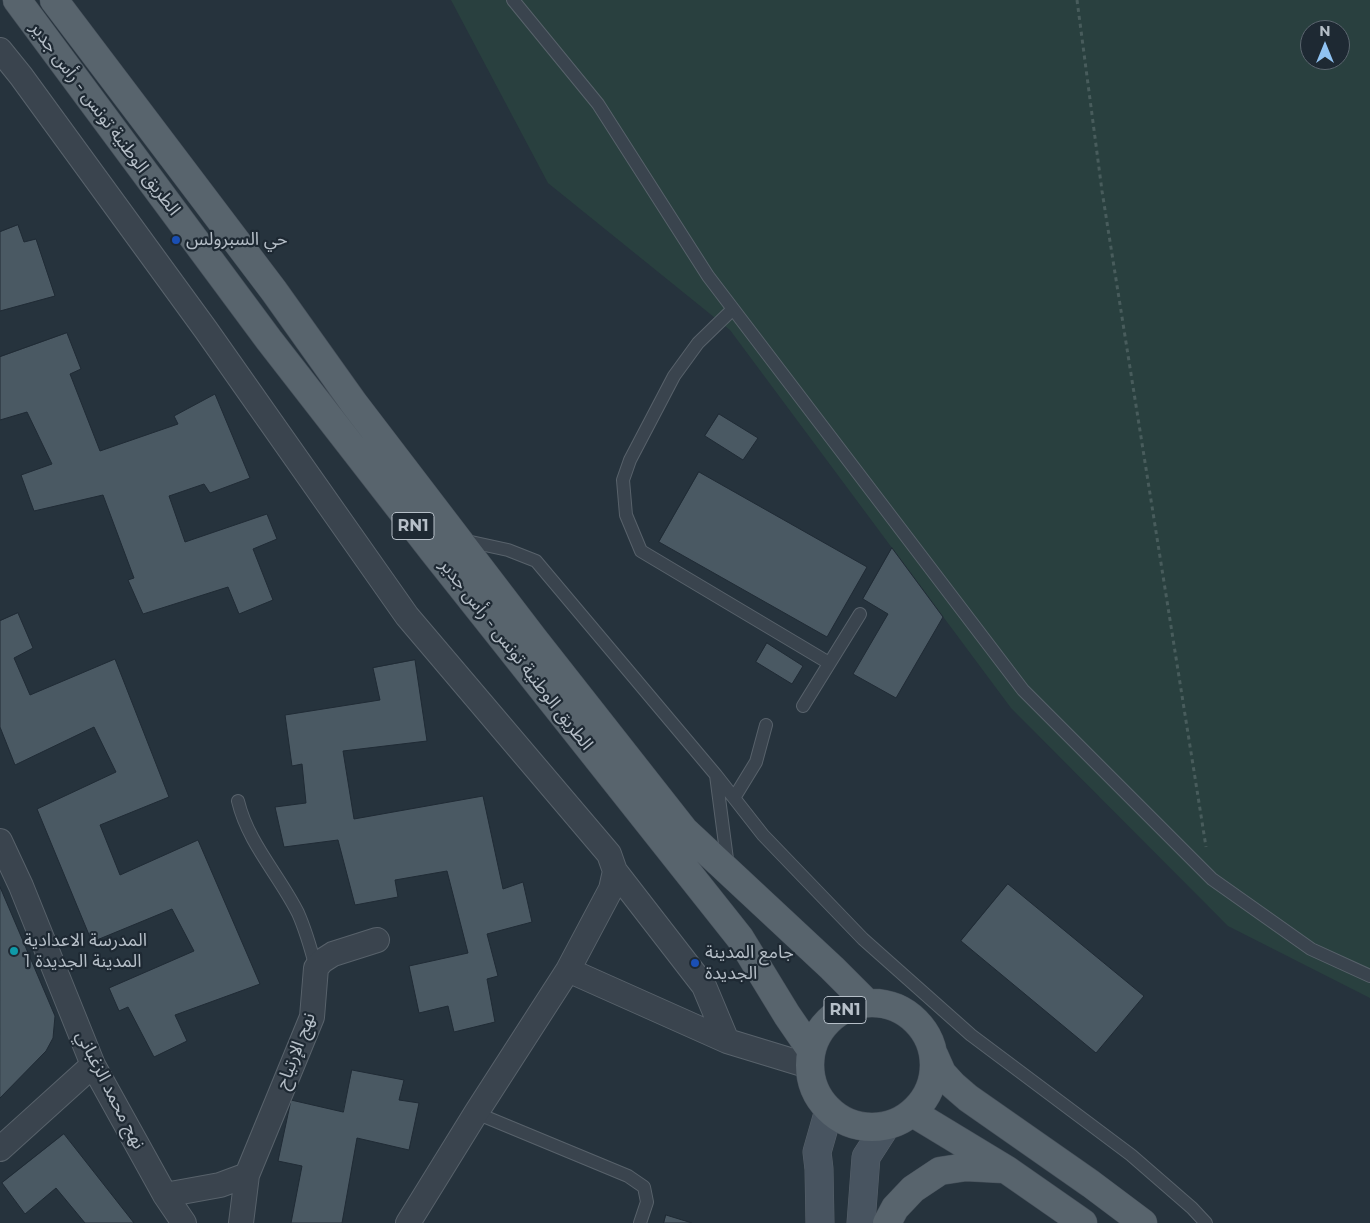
<!DOCTYPE html>
<meta charset="utf-8">
<style>
body{margin:0}
#map{position:relative;width:1370px;height:1223px;overflow:hidden;background:#26333d;font-family:Montserrat,sans-serif}
canvas{display:block}
.north{position:absolute;left:1300px;top:20px;width:50px;height:50px;box-sizing:border-box;background:#1e2933;border:1px solid #5b656f;border-radius:50%;rotate:0deg;font-size:14px;font-weight:700;line-height:20px;text-align:center;color:#b6bfc8}
.north::after{content:'';display:block;margin:auto;width:18px;height:22px;background:#90c3f3;clip-path:polygon(50% 0,100% 100%,50% 72%,0 100%)}
</style>
<div id="map">
<canvas width="1370" height="1223"></canvas>
<div class="north">N</div>
</div>
<script>
const ctx = document.querySelector('canvas').getContext('2d');
ctx.lineJoin = 'round';
function fillPath(path, color) { ctx.fillStyle = color; ctx.fill(path, 'evenodd'); }
function trace(path, color, width, dash) { ctx.strokeStyle = color; ctx.lineWidth = width; ctx.lineCap = dash ? 'butt' : 'round'; ctx.setLineDash(dash || []); ctx.stroke(path); }
function label(font, color, halo, rows, align = 'center') {
  ctx.font = font + ' Montserrat,"Noto Sans Arabic",sans-serif'; ctx.lineWidth = 4.5; ctx.setLineDash([]); ctx.textBaseline = 'middle'; ctx.strokeStyle = halo; ctx.fillStyle = color; for (const [text, x, y, turn = 0] of rows) {
    ctx.save(); ctx.translate(x, y); ctx.rotate((+turn || 0) * Math.PI / 180); ctx.textAlign = isNaN(turn) ? turn : align; if (halo) ctx.strokeText(text, 0, 0); ctx.fillText(text, 0, 0); ctx.restore();
  }
}
fillPath(new Path2D(`
 M451,0H1370V998L1228,926L1011,708L730,330L548,183ZM1310,30H1340V60H1310Z`), '#29403f');
const building = new Path2D(`
 M18,225L24,242L36,239L55,296L0,311V232Z
 M67,333L81,369L70,374L100,451L178,424L174,416L215,394L250,478L210,493L204,484L169,496L185,542L267,514L277,539L253,549L273,600L239,614L228,587L143,614L128,580L134,578L103,495L34,511L21,475L52,464L27,412L0,420V357Z
 M719,414L758,438L743,460L705,436Z
 M699,472L867,567L827,637L659,542Z
 M892,548L943,617L896,698L853,674L888,614L863,599Z
 M18,613L33,648L14,658L30,695L115,659L169,797L100,825L120,875L198,840L260,984L175,1015L187,1041L154,1057L128,1007L119,1011L109,988L194,951L172,909L92,942L37,809L116,772L94,727L15,765L0,727V621Z
 M767,643L803,666L792,684L756,662Z
 M415,660L427,741L343,751L354,819L483,796L503,889L523,882L532,922L487,934L498,976L487,979L495,1022L454,1032L448,1006L419,1013L409,966L468,953L447,871L395,880L398,897L355,905L338,840L284,847L275,807L306,803L302,764L292,766L285,715L380,700L373,668Z
 M1008,884L1144,996L1096,1053L961,941Z
 M0,887L55,1016L53,1038L46,1051L0,1098Z
 M352,1070L404,1080L399,1100L419,1103L409,1150L357,1138L342,1223H291L302,1166L278,1161L291,1100L343,1112Z
 M64,1134L134,1223H85L56,1188L25,1214L2,1183Z
 M666,1215L692,1223H664Z`);
fillPath(building, '#4a5963');
trace(building, '#202b35', 1);
const lane = new Path2D(`
 M513,0L598,104L708,276L1023,690L1212,879L1311,949L1370,976
 M733,309L698,343L674,376L630,460L623,480L626,515L641,551L829,663
 M462,540L508,550L536,561L716,775L763,835L863,939L971,1035L1131,1155L1192,1208L1206,1223
 M803,706L860,614
 M716,775L728,867
 M734,798L756,762L766,725
 M238,801C248,843 279,875 298,913C306,931 311,949 316,968
 M476,1113L628,1176L644,1187L647,1202L640,1223`);
const street = new Path2D(`
 M0,50L21,76L206,330L407,616L609,854L615,871L611,889L568,970L476,1113L408,1223
 M0,841L21,886L93,1065L165,1195L184,1223
 M615,871L704,986L727,1041
 M568,970L727,1041L809,1066
 M0,1149L93,1065
 M165,1195L220,1185L247,1175
 M241,1223L247,1175L312,1017L316,968L322,961L333,954L377,940`);
const secondary = new Path2D(`
 M820,1223L819,1169L817,1152L829,1110
 M861,1223L866,1157L886,1126`);
const primary = new Path2D(`
 M17,0L269,340L433,551L740,938L787,1015L811,1050
 M54,0L274,291L353,402L534,639L684,830L832,968L867,1003
 M810 1065a62 62 0 1 1 124 0a62 62 0 1 1-124 0Z
 M934,1055L942,1073L953,1085L968,1098L1091,1184L1143,1223
 M913,1113L1007,1170L1083,1223
 M887,1223L895,1208L913,1189L940,1171L966,1167L1003,1169`);
trace(lane, '#58626b', 14);
trace(street, '#58626b', 26);
trace(secondary, '#58626b', 29);
trace(primary, '#46505a', 29);
trace(new Path2D(`
 M1077,0L1102,191L1206,847`), '#485c5c', 3, [4, 4]);
trace(lane, '#3a444e', 12);
trace(street, '#3a444e', 24);
trace(secondary, '#485460', 28);
trace(primary, '#58646d', 28);
for (const [x, y, r, color] of [
 [176,240,5,"#1a4fb4"],
 [14,951,5,"#0f9aa8"],
 [695,963,5,"#1a4fb4"]
]) { const dot = new Path2D(); dot.arc(x, y, r, 0, 2 * Math.PI); ctx.fillStyle = color; ctx.fill(dot); trace(dot, '#1e2933', 2); }
for (const [x, y, w] of [
 [413,526,42],
 [845,1010,42]
]) { const box = new Path2D(); box.roundRect(x - w / 2, y - 13.5, w, 27, 4); ctx.fillStyle = '#1e2933'; ctx.fill(box); trace(box, '#b6bfc8', 1); }
label('bold 16px', '#b6bfc8', null, [
 ["RN1",413,526],
 ["RN1",845,1010]
]);
label('18px', '#b6bfc8', '#1e2933', [
 ["الطريق الوطنية تونس - رأس جدير",105,119,53],
 ["الطريق الوطنية تونس - رأس جدير",516,655,52],
 ["نهج الإرتياح",296,1051,-69],
 ["نهج محمد الزغباني",110,1090,63]
]);
label('18px', '#b6bfc8', '#1e2933', [
 ["حي السبرولس",186,240],
 ["المدرسة الاعدادية",24,941],
 ["المدينة الجديدة 1",24,962],
 ["جامع المدينة",705,953],
 ["الجديدة",705,974]
], 'left');
</script>
